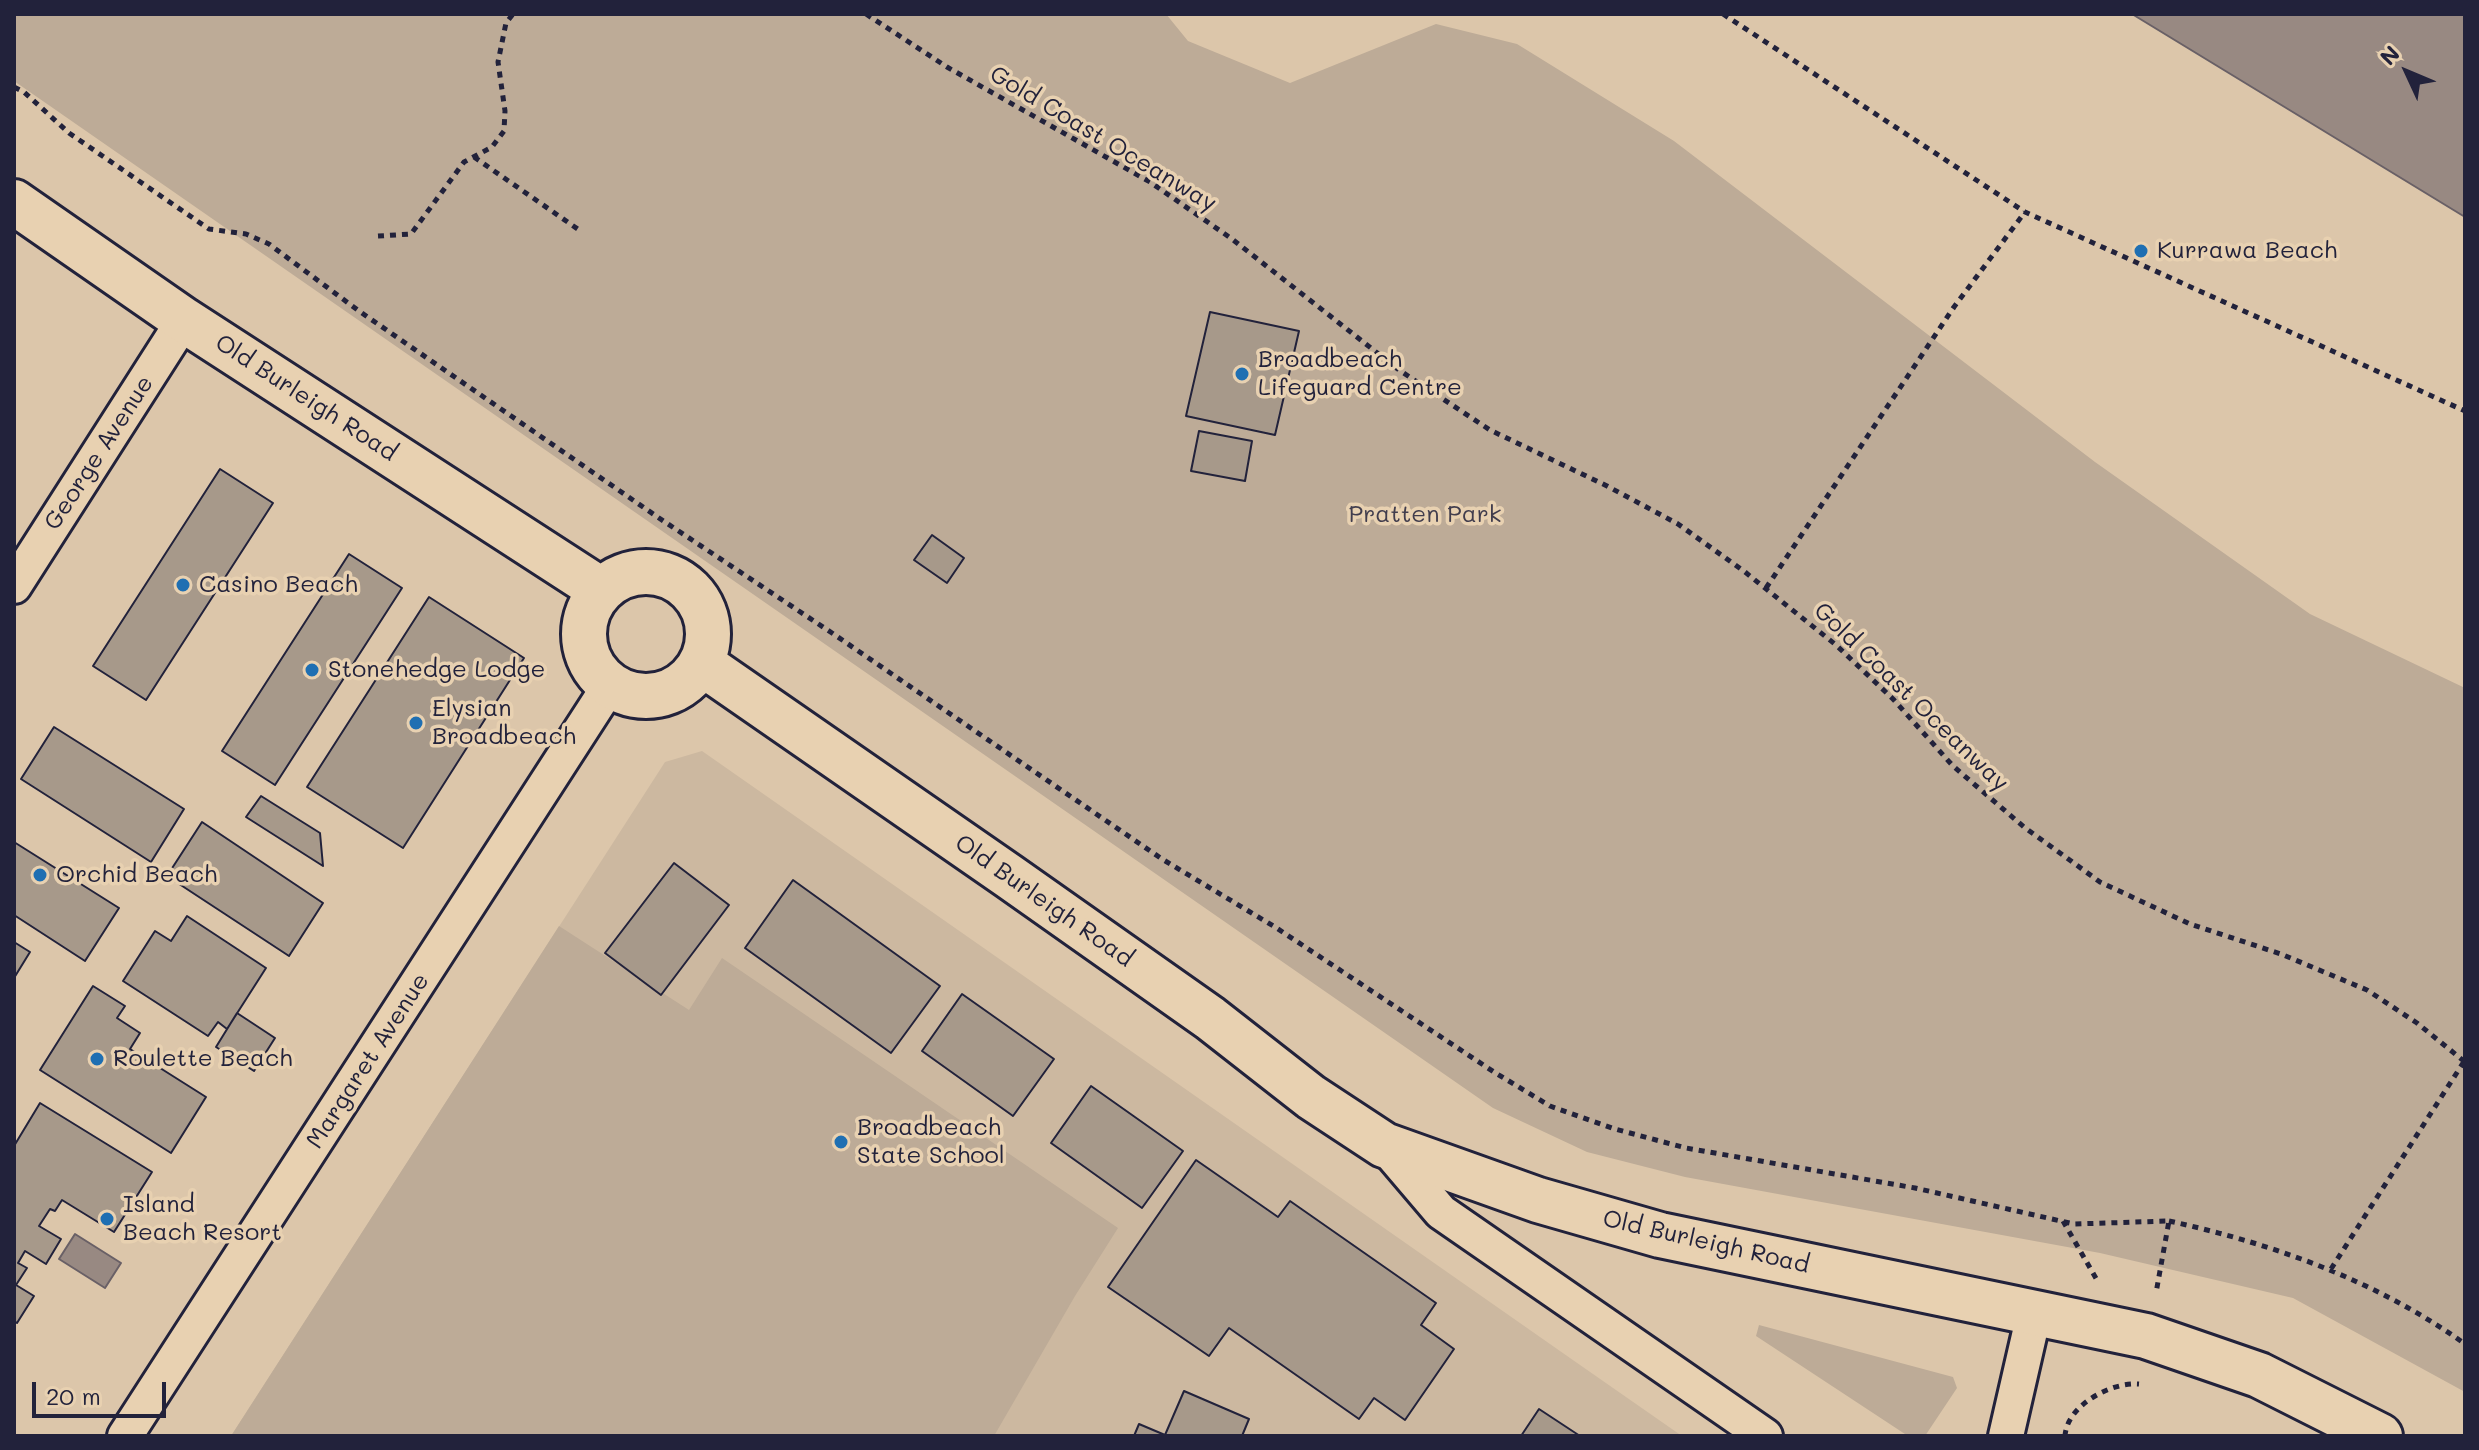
<!DOCTYPE html>
<style>
body{margin:0}
#map{position:relative;width:2479px;height:1450px;overflow:hidden;background:#dcc6aa;font-family:Mali,sans-serif}
canvas{display:block}
.frame{position:absolute;inset:0;border:16px solid #22223b;pointer-events:none}
.north{position:absolute;left:2367px;top:32px;width:80px;height:80px;-webkit-text-stroke:6px #e8d1b1;paint-order:stroke;rotate:314deg;font-size:22px;font-weight:700;line-height:32px;text-align:center;color:#22223b}
.north::after{content:'';display:block;margin:auto;width:28px;height:36px;background:#22223b;clip-path:polygon(50% 0,100% 100%,50% 72%,0 100%)}
.scale{position:absolute;left:32px;top:1382px;width:134px;height:36px;box-sizing:border-box;border:4px solid #22223b;border-top:0;padding-left:10px;font-size:24px;line-height:28px;white-space:nowrap;color:#22223b;-webkit-text-stroke:6px #e8d1b1;paint-order:stroke}
</style>
<div id="map">
<canvas width="2479" height="1450"></canvas>
<div class="frame"></div>
<div class="north">N</div>
<div class="scale">20 m</div>
</div>
<script>
const ctx = document.querySelector('canvas').getContext('2d');
ctx.lineJoin = 'round';
function fillPath(path, color) { ctx.fillStyle = color; ctx.fill(path, 'evenodd'); }
function trace(path, color, width, dash) { ctx.strokeStyle = color; ctx.lineWidth = width; ctx.lineCap = dash ? 'butt' : 'round'; ctx.setLineDash(dash || []); ctx.stroke(path); }
function label(font, color, halo, rows, align = 'center') {
  ctx.font = font + ' Mali,sans-serif'; ctx.lineWidth = 7; ctx.setLineDash([]); ctx.textBaseline = 'middle'; ctx.strokeStyle = halo; ctx.fillStyle = color; for (const [text, x, y, turn = 0] of rows) {
    ctx.save(); ctx.translate(x, y); ctx.rotate((+turn || 0) * Math.PI / 180); ctx.textAlign = isNaN(turn) ? turn : align; if (halo) ctx.strokeText(text, 0, 0); ctx.fillText(text, 0, 0); ctx.restore();
  }
}
fillPath(new Path2D(`
 M702,751L1570,1358L1682,1436H231L665,762Z`), '#ccb8a0');
fillPath(new Path2D(`
 M14,14H1166L1188,41L1290,83L1436,24L1517,44L1674,141L2095,462L2310,614L2465,688V1392L2293,1298L2100,1253L1685,1177L1587,1152L1493,1108L14,81Z
 M559,926L689,1010L722,958L1118,1228L1075,1296L994,1436H231Z
 M1759,1325L1953,1377L1957,1388L1925,1436H1908L1756,1336Z`), '#bdab97');
const water = new Path2D(`
 M2132,14H2465V217Z
 M75,1234L121,1263L105,1288L59,1259Z`);
fillPath(water, '#988982');
trace(water, '#696066', 2);
const building = new Path2D(`
 M1210,312L1299,331L1275,435L1186,416Z
 M1199,431L1252,441L1245,481L1191,471Z
 M220,469L273,503L146,700L93,666Z
 M932,535L964,558L947,583L914,560Z
 M349,554L402,588L275,785L222,751Z
 M429,597L524,658L403,848L307,787Z
 M54,727L184,809L151,862L21,779Z
 M261,796L320,833L323,866L246,817Z
 M202,822L323,903L289,956L167,876Z
 M14,842L119,908L85,961L14,915Z
 M674,863L729,905L661,995L605,953Z
 M793,880L940,986L891,1053L745,948Z
 M187,916L266,968L227,1029L218,1022L208,1036L123,981L155,931L171,941Z
 M14,942L30,952L14,978Z
 M93,986L125,1006L117,1018L140,1033L130,1049L206,1097L171,1153L40,1070Z
 M962,994L1054,1059L1013,1116L922,1051Z
 M237,1013L275,1038L254,1071L216,1047Z
 M1091,1086L1183,1151L1142,1208L1051,1143Z
 M40,1103L152,1172L114,1232L62,1200L55,1211L50,1209L39,1226L61,1239L46,1264L25,1251L18,1263L27,1268L16,1285L34,1296L17,1323L14,1321V1146Z
 M1196,1160L1278,1217L1290,1201L1436,1303L1421,1325L1454,1349L1405,1420L1374,1398L1359,1419L1229,1328L1209,1356L1108,1287Z
 M1184,1391L1249,1419L1242,1436H1134L1139,1424L1165,1435Z
 M1539,1409L1580,1436H1521Z`);
fillPath(building, '#a7998a');
trace(building, '#22223b', 2);
const minor = new Path2D(`
 M14,586L184,320
 M1384,1145L1441,1212L1765,1436
 M125,1436L610,685
 M2006,1436L2034,1314`);
const tertiary = new Path2D(`
 M14,202L184,320L601,590
 M584 634a62 62 0 1 1 124 0a62 62 0 1 1-124 0Z
 M701,663L1010,877L1210,1018L1311,1097L1384,1145L1538,1200L1660,1235L2146,1336L2259,1375L2380,1436`);
trace(minor, '#22223b', 40);
trace(tertiary, '#22223b', 50);
trace(new Path2D(`
 M866,14L947,67L1150,182L1232,239L1399,370L1490,430L1607,486L1678,524L1745,572L1836,645L1893,699L1953,766L2024,827L2100,882L2190,924L2281,954L2367,990L2417,1023L2465,1062
 M1723,14L2025,212L2465,411
 M14,87L24,92L69,133L209,229L246,234L269,244L359,311L659,518L832,633L1162,859L1275,927L1494,1072L1550,1106L1615,1129L1686,1148L1915,1188L2074,1224L2169,1221L2156,1293
 M474,157L582,232
 M378,236L411,234L464,162L492,147L504,131L505,111L498,62L506,23L513,14
 M1766,588L1954,307L2025,212
 M2063,1221L2097,1280
 M2169,1221C2274,1244 2377,1281 2465,1344
 M2331,1269L2465,1060
 M2065,1436C2067,1405 2111,1382 2139,1384`), '#22223b', 5, [6, 6]);
trace(minor, '#e8d1b1', 34);
trace(tertiary, '#e8d1b1', 44);
for (const [x, y, r, color] of [
 [2141,251,8,"#1f6fb2"],
 [1242,374,8,"#1f6fb2"],
 [183,585,8,"#1f6fb2"],
 [312,670,8,"#1f6fb2"],
 [416,723,8,"#1f6fb2"],
 [40,875,8,"#1f6fb2"],
 [97,1059,8,"#1f6fb2"],
 [841,1142,8,"#1f6fb2"],
 [107,1219,8,"#1f6fb2"]
]) { const dot = new Path2D(); dot.arc(x, y, r, 0, 2 * Math.PI); ctx.fillStyle = color; ctx.fill(dot); trace(dot, '#e8d1b1', 3); }
label('24px', '#22223b', '#e8d1b1', [
 ["Gold Coast Oceanway",1103,139,31],
 ["Old Burleigh Road",306,398,33],
 ["George Avenue",99,453,-57],
 ["Gold Coast Oceanway",1911,697,44],
 ["Old Burleigh Road",1044,901,35],
 ["Margaret Avenue",368,1061,-57],
 ["Old Burleigh Road",1706,1242,13]
]);
label('24px', '#22223b', '#e8d1b1', [
 ["Kurrawa Beach",2157,251],
 ["Broadbeach",1258,360],
 ["Lifeguard Centre",1258,388],
 ["Casino Beach",199,585],
 ["Stonehedge Lodge",328,670],
 ["Elysian",432,709],
 ["Broadbeach",432,737],
 ["Orchid Beach",56,875],
 ["Roulette Beach",113,1059],
 ["Broadbeach",857,1128],
 ["State School",857,1156],
 ["Island",123,1205],
 ["Beach Resort",123,1233]
], 'left');
label('24px', '#413d4d', '#e8d1b1', [
 ["Pratten Park",1425,515]
]);
</script>
